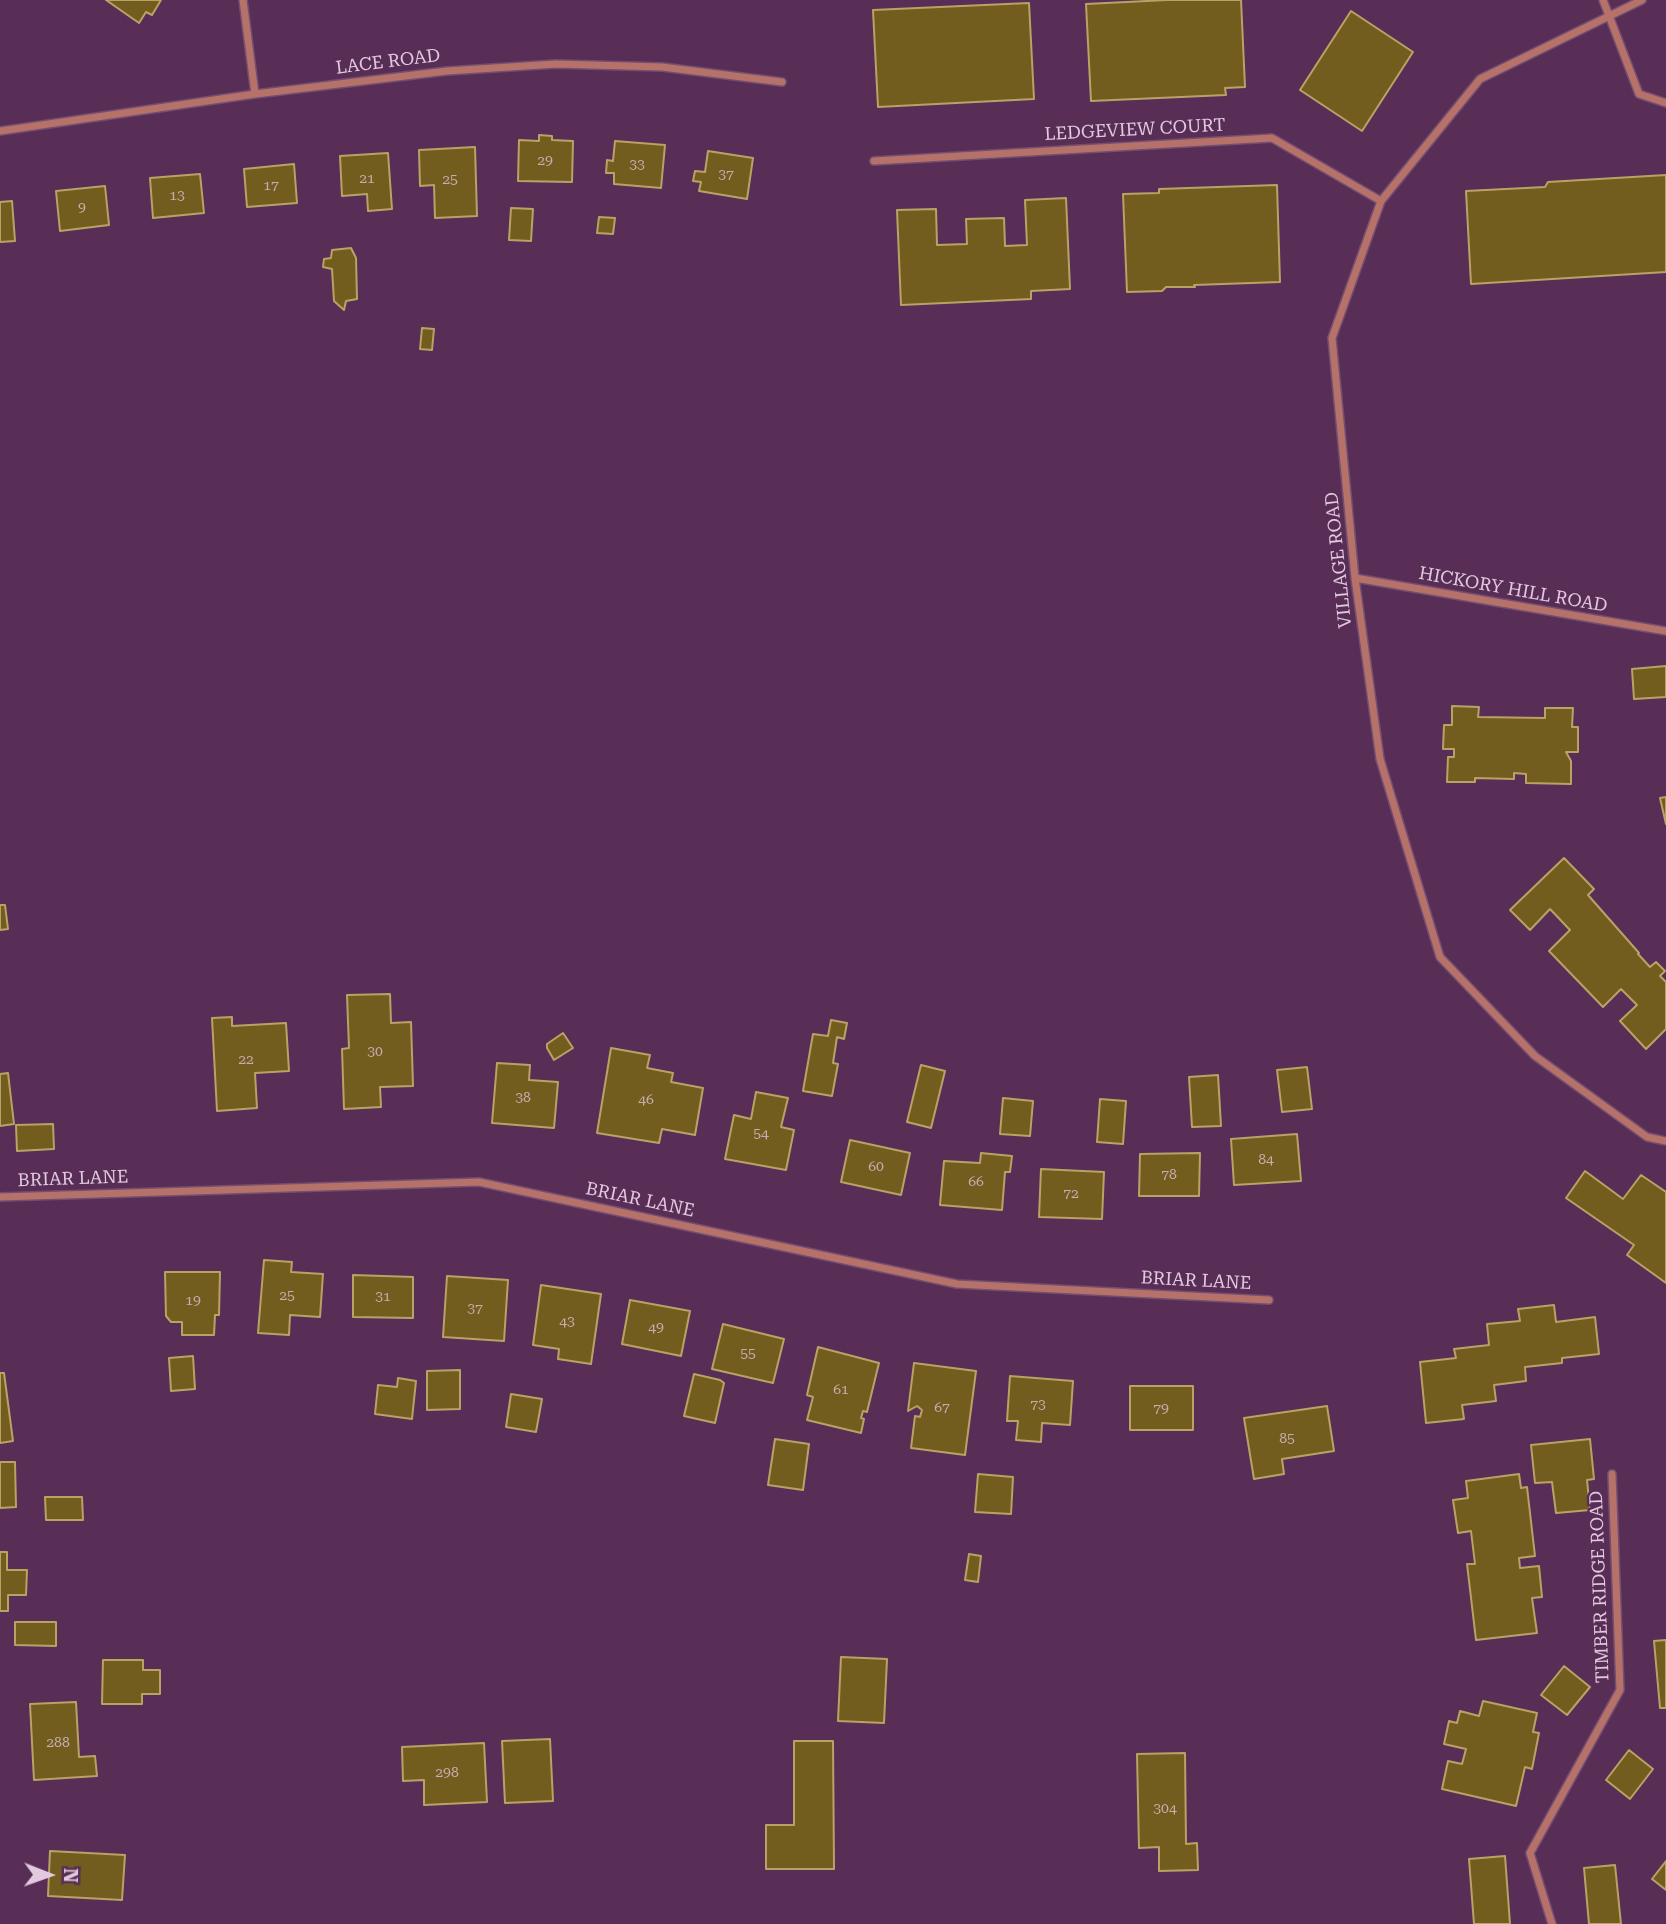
<!DOCTYPE html>
<style>
body{margin:0}
#map{position:relative;width:1666px;height:1924px;overflow:hidden;background:#582e56;font-family:"Roboto Serif",serif}
canvas{display:block}
.north{position:absolute;left:14px;top:1840px;width:70px;height:70px;-webkit-text-stroke:5px #582e56;paint-order:stroke;rotate:91deg;font-size:19px;font-weight:700;line-height:28px;text-align:center;color:#e2c9e0}
.north::after{content:'';display:block;margin:auto;width:24px;height:32px;background:#e2c9e0;clip-path:polygon(50% 0,100% 100%,50% 72%,0 100%)}
</style>
<div id="map">
<canvas width="1666" height="1924"></canvas>
<div class="north">N</div>
</div>
<script>
const ctx = document.querySelector('canvas').getContext('2d');
ctx.lineJoin = 'round';
function fillPath(path, color) { ctx.fillStyle = color; ctx.fill(path, 'evenodd'); }
function trace(path, color, width, dash) { ctx.strokeStyle = color; ctx.lineWidth = width; ctx.lineCap = dash ? 'butt' : 'round'; ctx.setLineDash(dash || []); ctx.stroke(path); }
function label(font, color, halo, rows, align = 'center') {
  ctx.font = font + ' "Roboto Serif",serif'; ctx.lineWidth = 5; ctx.setLineDash([]); ctx.textBaseline = 'middle'; ctx.strokeStyle = halo; ctx.fillStyle = color; for (const [text, x, y, turn = 0] of rows) {
    ctx.save(); ctx.translate(x, y); ctx.rotate((+turn || 0) * Math.PI / 180); ctx.textAlign = isNaN(turn) ? turn : align; if (halo) ctx.strokeText(text, 0, 0); ctx.fillText(text, 0, 0); ctx.restore();
  }
}
const building = new Path2D(`
 M106,0H161L152,15L146,12L139,23Z
 M1167,0H1241L1245,87L1225,88L1226,95L1091,101L1086,4Z
 M1029,3L1034,99L878,107L873,10Z
 M1351,11L1413,52L1362,131L1300,90Z
 M539,135L552,136V140L573,141L572,182L518,181L519,140L539,141Z
 M615,141L665,145L661,188L614,184V173H606L607,160L613,161Z
 M475,147L477,216L435,218L434,185L420,186L419,150Z
 M708,151L753,158L747,199L699,191L701,182L693,181L695,171L705,172Z
 M388,153L392,209L368,211L367,194L342,196L340,156Z
 M294,164L297,203L247,207L244,169Z
 M200,174L204,213L153,218L150,178Z
 M1666,175V272L1471,284L1466,191L1545,187L1548,182Z
 M1277,185L1280,282L1194,285L1195,287H1166L1162,291L1127,292L1123,194L1159,193V189Z
 M105,186L109,225L60,231L56,191Z
 M1066,198L1070,289L1031,291V299L901,305L897,210L936,209L937,245L967,244L966,219L1004,218L1005,246L1027,245L1025,200Z
 M12,201L15,241L0,242V202Z
 M511,208L533,209L531,241L509,240Z
 M599,217L615,218L613,234L597,233Z
 M351,248L356,258L357,299L346,301L344,310L334,301L332,269L323,267L324,259L331,258L332,250Z
 M422,328L434,329L432,350L420,349Z
 M1666,666V697L1634,699L1632,669Z
 M1452,706L1479,707L1478,717L1545,718V708H1573L1572,727H1578V752H1566L1571,761V784L1526,783V774L1514,773V779L1475,778V782H1447L1448,757H1454V749H1443L1444,725H1452Z
 M1666,797V824L1660,798Z
 M1564,858L1594,889L1588,895L1639,953L1638,954L1650,967L1656,962L1665,971L1660,976L1666,982V1029L1646,1049L1620,1021L1637,1005L1621,989L1603,1007L1549,951L1570,930L1550,909L1530,930L1510,910Z
 M0,905H5L8,929L0,930Z
 M390,994L391,1023L411,1022L413,1086L380,1087L381,1107L344,1109L342,1049L349,1048L347,995Z
 M232,1017V1026L286,1023L289,1071L255,1073L257,1108L217,1111L212,1018Z
 M831,1020L847,1023L844,1039L837,1037L833,1063L838,1064L832,1096L803,1091L813,1034L828,1036Z
 M563,1033L573,1048L554,1060L547,1048V1044Z
 M611,1048L650,1055L647,1068L673,1073L671,1082L703,1088L695,1135L662,1129L659,1143L597,1133Z
 M497,1063L530,1065L529,1080L558,1082L554,1128L492,1123Z
 M921,1065L945,1071L931,1128L907,1122Z
 M1307,1067L1312,1109L1282,1112L1277,1070Z
 M8,1073L14,1124L0,1126V1074Z
 M1218,1075L1221,1126L1192,1127L1189,1077Z
 M756,1092L788,1098L781,1127L794,1130L786,1170L725,1159L734,1115L751,1119Z
 M1003,1098L1033,1101L1030,1136L1000,1134Z
 M1100,1099L1126,1101L1123,1144L1097,1142Z
 M53,1124L54,1149L17,1151L16,1125Z
 M1297,1134L1301,1181L1234,1185L1231,1139Z
 M850,1140L910,1153L901,1195L841,1182Z
 M981,1153L1012,1156L1010,1172H1005L1002,1210L940,1205L944,1161L980,1163Z
 M1200,1153L1199,1196H1139L1140,1154Z
 M1041,1169L1104,1172L1102,1219L1039,1217Z
 M1585,1171L1623,1199L1641,1175L1666,1192V1283L1627,1255L1634,1245L1566,1198Z
 M264,1260L292,1262L291,1272L323,1274L320,1317L290,1315L289,1335L258,1333Z
 M165,1272H220L219,1315H215L214,1335H182V1322H171L166,1316Z
 M353,1275L413,1277V1318L353,1317Z
 M447,1276L508,1280L504,1341L443,1337Z
 M541,1285L601,1294L591,1364L558,1359L559,1349L533,1345Z
 M630,1300L690,1311L681,1356L622,1344Z
 M1554,1305L1556,1322L1595,1317L1599,1354L1562,1358V1363L1525,1367L1526,1381L1494,1385L1496,1401L1462,1405L1464,1419L1426,1423L1420,1362L1456,1358L1454,1349L1489,1345L1487,1324L1520,1321L1518,1309Z
 M723,1324L784,1339L773,1383L712,1369Z
 M818,1347L879,1363L867,1412L863,1411L861,1418L864,1419L861,1433L807,1420L813,1397L807,1395Z
 M193,1356L195,1389L171,1391L169,1358Z
 M914,1363L976,1371L965,1455L911,1448L915,1416L920,1417L922,1410L917,1406L908,1411Z
 M460,1370V1409L427,1410V1371Z
 M0,1373H4L13,1441L0,1443Z
 M694,1374L720,1380L724,1383L715,1423L684,1416Z
 M1010,1376L1073,1381L1070,1425L1042,1423L1041,1442L1016,1440L1018,1421H1007Z
 M398,1378L416,1381L412,1419L375,1414L378,1385L397,1387Z
 M1130,1386H1193V1430H1130Z
 M511,1394L542,1399L536,1432L506,1427Z
 M1327,1406L1334,1451L1282,1459L1284,1474L1254,1479L1244,1418Z
 M775,1439L809,1444L803,1490L768,1485Z
 M1590,1439L1594,1479L1587,1480L1590,1510L1556,1513L1552,1482L1535,1483L1531,1445Z
 M0,1462H15L16,1507L0,1508Z
 M978,1474L1013,1477L1011,1514L975,1512Z
 M1519,1474L1521,1488L1527,1487L1535,1556L1519,1558L1520,1568L1539,1566L1542,1597L1532,1598L1537,1633L1476,1640L1467,1564H1475L1471,1531L1458,1533L1453,1500L1468,1498L1466,1481Z
 M45,1497H82L83,1520H46Z
 M0,1552H7V1570H27L26,1595H8V1611H0Z
 M969,1554L981,1556L978,1582L965,1580Z
 M15,1622H56V1646L15,1645Z
 M1666,1640V1708H1660L1654,1641Z
 M841,1657L887,1659L884,1723L838,1721Z
 M103,1660H143V1670H160V1694H142V1704H102Z
 M1564,1666L1590,1687L1567,1715L1541,1695Z
 M1483,1701L1537,1713L1533,1732L1539,1733L1532,1769L1525,1767L1516,1806L1442,1789L1448,1761L1462,1764L1466,1749L1444,1744L1449,1721L1457,1723L1460,1711L1479,1716Z
 M76,1702L79,1757L95,1756L97,1776L34,1780L30,1704Z
 M550,1739L553,1801L505,1803L502,1741Z
 M794,1741H833L834,1869H766V1825H794Z
 M484,1743L487,1802L424,1805V1780L403,1781L402,1747Z
 M1629,1750L1653,1769L1630,1799L1606,1780Z
 M1185,1753L1186,1844L1197,1843L1198,1870L1159,1871V1847L1139,1848L1137,1754Z
 M50,1851L125,1855L122,1900L48,1896Z
 M1505,1856L1510,1924H1474L1469,1859Z
 M1666,1861V1890L1652,1879Z
 M1615,1865L1621,1924H1589L1584,1868Z`);
fillPath(building, '#725c1e');
trace(building, '#b9a266', 2);
const street = new Path2D(`
 M243,0L255,94
 M1603,0L1639,94L1666,103
 M1642,0L1480,79L1381,201L1332,338L1355,578L1380,759L1440,957L1535,1056L1647,1137L1666,1141
 M0,131L255,94L447,71L556,64L662,67L782,82
 M874,161L1272,138L1381,201
 M1355,578L1666,631
 M0,1197L479,1182L957,1284L1269,1300
 M1552,1924L1530,1853L1620,1690L1612,1474`);
trace(street, '#744d72', 10);
trace(street, '#b67268', 7);
label('14px', '#c6aeb0', null, [
 ["29",545,161],
 ["33",637,165],
 ["37",726,175],
 ["21",367,179],
 ["25",450,180],
 ["17",271,186],
 ["13",177,196],
 ["9",82,208],
 ["30",375,1052],
 ["22",246,1060],
 ["38",523,1098],
 ["46",646,1100],
 ["54",761,1134],
 ["84",1266,1160],
 ["60",876,1167],
 ["78",1169,1175],
 ["66",976,1182],
 ["72",1071,1194],
 ["25",287,1296],
 ["31",383,1297],
 ["19",193,1301],
 ["37",475,1309],
 ["43",567,1322],
 ["49",656,1328],
 ["55",748,1354],
 ["61",841,1390],
 ["73",1038,1405],
 ["67",942,1408],
 ["79",1161,1409],
 ["85",1287,1439],
 ["288",58,1743],
 ["298",447,1773],
 ["304",1165,1809]
]);
label('18px', '#e2c9e0', '#582e56', [
 ["LACE ROAD",388,62,-7],
 ["LEDGEVIEW COURT",1135,130,-3],
 ["VILLAGE ROAD",1339,560,-96],
 ["HICKORY HILL ROAD",1513,590,10],
 ["BRIAR LANE",73,1179,-2],
 ["BRIAR LANE",640,1200,12],
 ["BRIAR LANE",1196,1281,3],
 ["TIMBER RIDGE ROAD",1600,1587,-92]
]);
</script>
